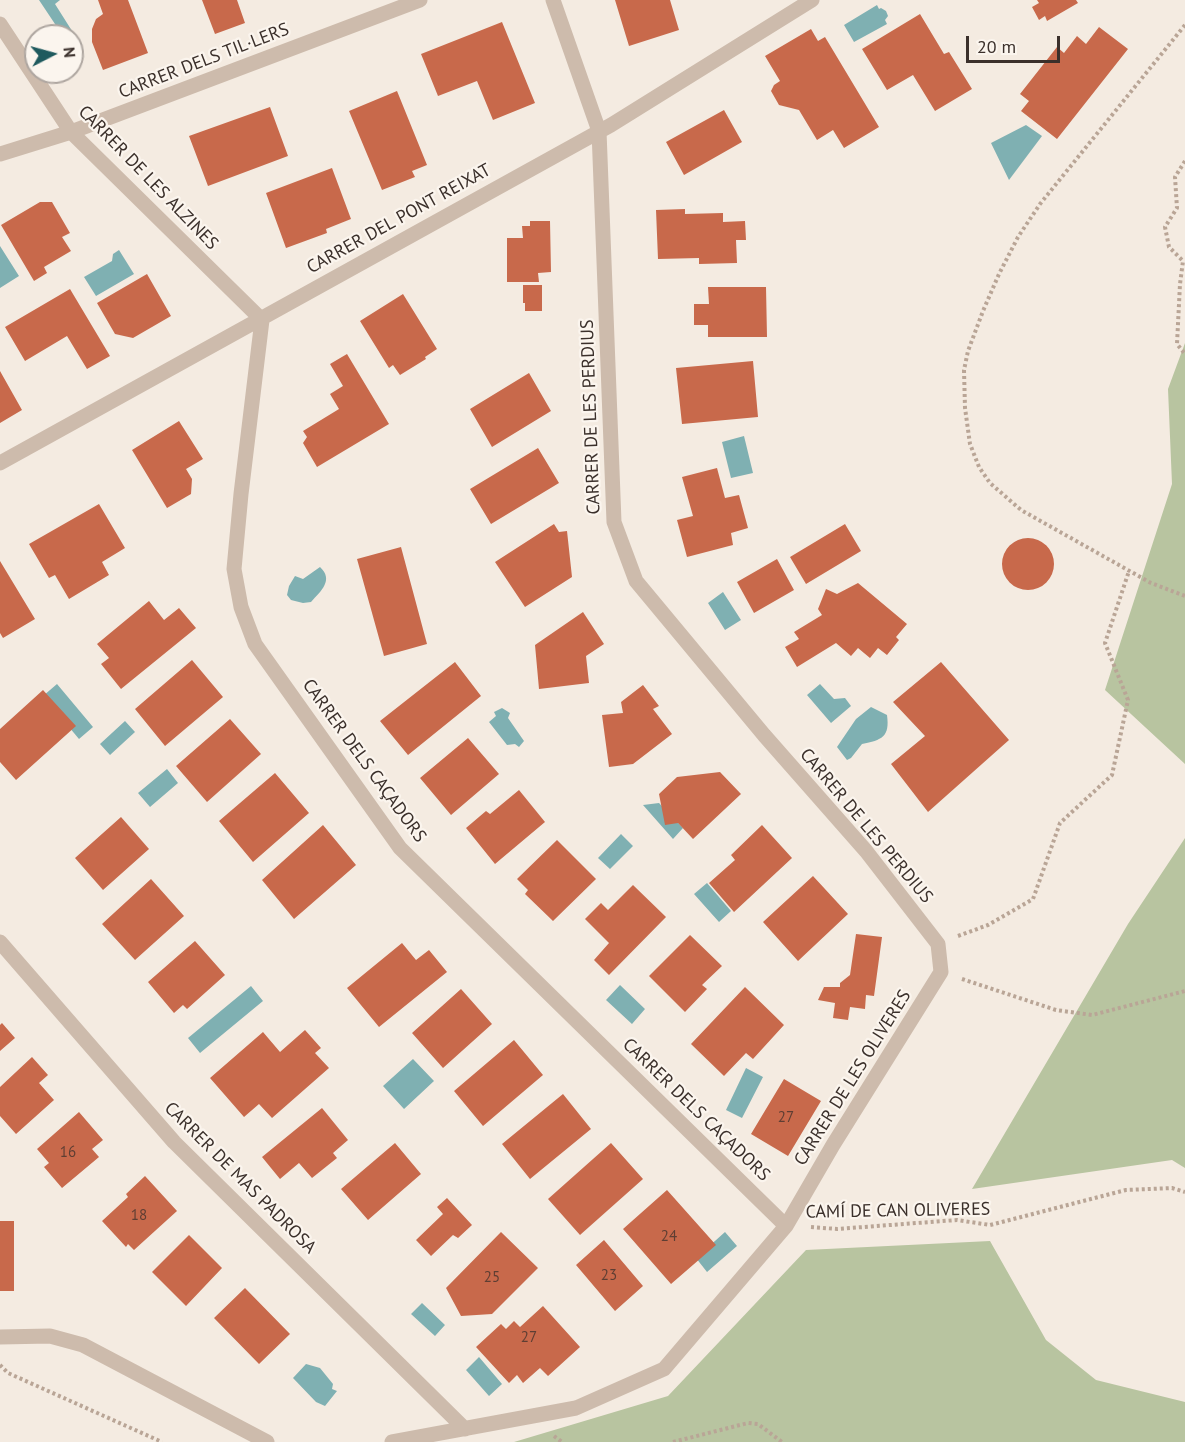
<!DOCTYPE html>
<meta charset="utf-8">
<style>
body{margin:0}
#map{position:relative;width:1185px;height:1442px;overflow:hidden;background:#f4ebe1;font-family:"PT Sans",sans-serif}
canvas{display:block}
.north{position:absolute;left:24px;top:24px;width:60px;height:60px;box-sizing:border-box;background:#fbf5ee;border:2px solid #aea6a0;border-radius:50%;rotate:84deg;font-size:16px;font-weight:700;line-height:24px;text-align:center;color:#3b302b}
.north::after{content:'';display:block;margin:auto;width:21px;height:27px;background:#1f5a5e;clip-path:polygon(50% 0,100% 100%,50% 72%,0 100%)}
.scale{position:absolute;left:966px;top:36px;width:94px;height:27px;box-sizing:border-box;border:3px solid #3b302b;border-top:0;padding-left:8px;font-size:18px;line-height:21px;white-space:nowrap;color:#3b302b;-webkit-text-stroke:4px #fbf5ee;paint-order:stroke}
</style>
<div id="map">
<canvas width="1185" height="1442"></canvas>
<div class="north">N</div>
<div class="scale">20 m</div>
</div>
<script>
const ctx = document.querySelector('canvas').getContext('2d');
ctx.lineJoin = 'round';
function fillPath(path, color) { ctx.fillStyle = color; ctx.fill(path, 'evenodd'); }
function trace(path, color, width, dash) { ctx.strokeStyle = color; ctx.lineWidth = width; ctx.lineCap = dash ? 'butt' : 'round'; ctx.setLineDash(dash || []); ctx.stroke(path); }
function label(font, color, halo, rows, align = 'center') {
  ctx.font = font + ' "PT Sans",sans-serif'; ctx.lineWidth = 4.5; ctx.setLineDash([]); ctx.textBaseline = 'middle'; ctx.strokeStyle = halo; ctx.fillStyle = color; for (const [text, x, y, turn = 0] of rows) {
    ctx.save(); ctx.translate(x, y); ctx.rotate((+turn || 0) * Math.PI / 180); ctx.textAlign = isNaN(turn) ? turn : align; if (halo) ctx.strokeText(text, 0, 0); ctx.fillText(text, 0, 0); ctx.restore();
  }
}
fillPath(new Path2D(`
 M1185,343V764L1105,690L1172,484L1168,389Z
 M1185,838V1168L1172,1160L972,1189L1128,924Z
 M990,1241L1046,1340L1096,1380L1185,1402V1442H514L668,1396L806,1250Z`), '#b8c4a0');
fillPath(new Path2D(`
 M39,0H60L55,4L79,42L72,46V36H63Z
 M877,5L879,9L881,8L886,11L888,16L885,20L887,24L854,42L844,25Z
 M1026,125L1042,136L1009,180L991,143Z
 M0,246L19,276L0,288Z
 M119,250L134,274L96,296L84,277L112,261L113,254Z
 M744,436L753,473L731,478L722,442Z
 M320,567C334,580 321,591 311,602L303,603L291,600L287,595L289,586L295,576L303,579Z
 M723,592L741,620L725,630L708,603Z
 M57,684L93,727L79,739L43,696Z
 M820,684L834,699L845,698L851,706L831,723L807,695Z
 M871,707L887,715C890,737 882,740 862,744L851,758L847,760L837,747L856,719Z
 M502,708L510,713L508,718L524,741L519,747L515,744L507,745L489,722L496,716L494,712Z
 M125,721L135,732L110,755L100,744Z
 M167,769L178,783L150,807L138,793Z
 M659,803L683,828L673,839L643,805Z
 M621,834L633,846L610,869L598,858Z
 M707,883L731,911L719,922L694,894Z
 M620,985L645,1009L632,1024L606,1000Z
 M251,986L263,1001L200,1053L188,1038Z
 M413,1059L434,1081L404,1109L383,1086Z
 M746,1068L763,1077L742,1118L726,1110Z
 M725,1232L737,1246L707,1272L696,1258Z
 M422,1303L445,1325L435,1336L411,1314Z
 M479,1357L502,1384L489,1396L466,1370Z
 M306,1364L320,1368L333,1384L332,1389L337,1391L325,1406L316,1402L293,1378Z`), '#7fb0b2');
fillPath(new Path2D(`
 M98,0H128L148,53L103,70L92,42V29L96,19L103,14Z
 M202,0H237L245,23L215,34Z
 M615,0H670L679,30L629,46Z
 M1037,0H1076L1078,3L1047,21L1045,16L1039,20L1032,7L1039,3Z
 M920,14L944,54L949,52L972,89L935,111L913,75L887,90L862,49Z
 M502,22L535,103L493,120L477,81L438,96L421,54Z
 M1099,27L1128,49L1057,139L1021,111L1029,101L1020,94L1057,47L1064,53L1077,36L1086,44Z
 M811,29L818,41L825,37L879,127L844,148L833,130L817,140L799,110L779,105L771,91L774,85L780,81L765,56Z
 M397,91L427,165L412,171L415,177L382,190L349,111Z
 M270,107L288,156L208,186L189,136Z
 M724,110L742,142L684,175L666,142Z
 M332,168L351,219L326,229L327,233L286,248L266,193Z
 M40,202H52L70,233L62,237L71,251L44,267L47,273L34,281L1,225Z
 M685,209V214L723,213V222L745,221L746,240H736L737,263L699,264V258L658,259L656,210Z
 M530,221H550L551,272L538,273L539,282H507V238H523L522,226H530Z
 M147,274L171,316L133,338L115,334L97,303Z
 M523,285H542V311H525V303H523Z
 M708,287H766L767,337H708V325H694V304H709Z
 M70,289L110,356L87,369L67,336L25,361L5,327Z
 M403,294L437,349L425,357L426,359L400,375L393,365L389,368L360,321Z
 M347,354L389,424L317,467L303,443L307,437L303,431L339,409L330,394L343,386L330,364Z
 M753,361L758,417L682,424L676,368Z
 M0,371L22,410L0,423Z
 M529,373L551,411L492,447L470,409Z
 M179,421L203,459L186,469L192,479L191,494L167,508L132,450Z
 M538,448L559,483L491,524L470,489Z
 M717,468L725,498L739,495L748,528L731,533L733,545L687,557L677,520L693,516L682,477Z
 M99,504L125,548L102,562L109,575L69,599L55,575L49,578L29,544Z
 M554,524L559,532L567,531L572,577L525,607L495,562Z
 M845,524L861,551L806,584L790,557Z
 M1002 564a26 26 0 1 1 52 0a26 26 0 1 1-52 0Z
 M401,547L427,644L384,656L357,559Z
 M777,559L794,590L754,613L737,582Z
 M0,561L35,619L3,638L0,633Z
 M858,583L907,624L896,637L899,640L887,655L878,648L870,658L858,648L851,656L836,643L797,667L785,647L799,639L794,632L822,615L818,609L826,589L837,594Z
 M149,601L164,620L179,608L196,628L121,689L101,664L109,658L97,644Z
 M583,612L604,644L586,656L589,683L539,689L535,645Z
 M192,660L223,697L165,746L135,709Z
 M455,662L481,696L408,755L380,721Z
 M941,662L1009,740L928,812L891,764L925,736L893,702Z
 M643,685L659,706L653,709L672,734L633,764L609,767L602,715L623,713L621,702Z
 M43,690L76,726L16,780L0,762V729Z
 M230,719L261,754L207,802L176,766Z
 M468,738L499,774L451,815L420,778Z
 M720,772L741,794L693,839L678,823L665,825L659,794L677,777Z
 M275,773L309,813L253,862L219,821Z
 M519,790L545,822L495,864L466,828L486,811L490,814Z
 M121,817L149,849L103,890L75,858Z
 M323,825L356,865L294,919L262,880Z
 M762,825L792,858L734,912L709,883L735,860L731,855Z
 M557,840L596,879L553,921L525,894L528,890L517,879Z
 M813,876L848,914L798,961L763,922Z
 M151,879L184,916L135,960L102,924Z
 M633,885L666,917L609,975L594,960L609,943L585,919L601,903L608,910Z
 M856,934L882,937L874,996L866,995L865,1009L850,1007L848,1020L833,1018L835,1003L818,1000L824,987H840V983L850,975Z
 M690,935L722,966L702,985L707,989L685,1012L649,976Z
 M195,941L225,975L187,1009L183,1005L174,1013L148,982Z
 M402,943L416,960L429,950L447,972L379,1027L347,988Z
 M745,987L784,1025L753,1059L746,1053L724,1076L691,1044Z
 M461,989L492,1024L443,1068L412,1033Z
 M2,1023L15,1038L0,1051V1025Z
 M305,1030L321,1048L315,1053L329,1068L272,1118L259,1104L244,1117L210,1078L263,1032L280,1052Z
 M514,1040L543,1075L483,1126L454,1091Z
 M32,1057L48,1075L39,1083L54,1100L16,1134L0,1116V1087Z
 M784,1079L821,1101L788,1156L751,1134Z
 M563,1094L591,1129L530,1179L502,1144Z
 M322,1108L348,1140L333,1153L337,1158L312,1178L299,1163L280,1179L262,1157Z
 M79,1112L103,1140L92,1149L99,1157L62,1188L44,1167L49,1163L37,1149Z
 M395,1143L421,1174L368,1220L341,1189Z
 M611,1143L643,1179L580,1235L548,1199Z
 M145,1176L177,1211L134,1250L128,1244L126,1247L102,1221L128,1197L126,1194Z
 M667,1190L716,1245L671,1284L623,1229Z
 M447,1198L472,1225L458,1238L453,1235L431,1256L416,1240L443,1214L437,1207Z
 M0,1221H14V1291H0Z
 M501,1232L538,1268L492,1314L461,1316L446,1288Z
 M189,1235L222,1268L186,1306L152,1272Z
 M604,1240L643,1286L615,1311L576,1265Z
 M245,1288L290,1334L259,1364L214,1318Z
 M543,1306L580,1347L548,1376L540,1368L523,1383L517,1375L509,1383L476,1347L501,1324L506,1329L514,1321L520,1327Z`), '#c8694b');
trace(new Path2D(`
 M1185,25L1040,204L1018,237L999,274L983,311L968,351L964,370L965,408L970,444L979,467L990,483L1021,510L1151,583L1185,596
 M1185,161L1175,177L1177,208L1165,227L1169,247L1183,261L1180,284L1177,344L1185,354
 M958,936L988,925L1033,899L1060,823L1112,775L1128,700L1105,643L1129,571
 M962,979L1056,1010L1092,1015L1185,991
 M811,1227L837,1229L957,1220L990,1225L1126,1190L1172,1188L1185,1192
 M0,1365L8,1373L162,1442
 M554,1436L562,1442
 M673,1442L748,1423L758,1424L782,1442`), '#b9a596', 4, [3, 3]);
trace(new Path2D(`
 M0,24L71,132L262,320
 M0,154L71,132L420,0
 M262,320L241,494L234,569L241,607L255,644L400,848L786,1226
 M0,463L611,125L812,0
 M0,942L174,1142L465,1429
 M0,1337L50,1336L83,1345L267,1442
 M392,1442L576,1408L664,1369L786,1226L833,1145L941,972L938,944L866,851L764,735L636,581L614,522L599,131L553,0`), '#cdbbac', 15);
label('15px', '#5e3e33', null, [
 ["27",786,1118],
 ["16",68,1153],
 ["18",139,1216],
 ["24",669,1237],
 ["23",609,1276],
 ["25",492,1278],
 ["27",529,1338]
]);
label('18px', '#3b302b', '#fbf5ee', [
 ["CARRER DELS TIL·LERS",204,61,-21],
 ["CARRER DE LES ALZINES",148,178,46],
 ["CARRER DEL PONT REIXAT",399,219,-29],
 ["CARRER DE LES PERDIUS",591,417,-92],
 ["CARRER DELS CAÇADORS",364,761,54],
 ["CARRER DE LES PERDIUS",866,826,50],
 ["CARRER DE LES OLIVERES",853,1078,-58],
 ["CARRER DELS CAÇADORS",696,1110,44],
 ["CARRER DE MAS PADROSA",240,1178,45],
 ["CAMÍ DE CAN OLIVERES",898,1211,-1]
]);
</script>
